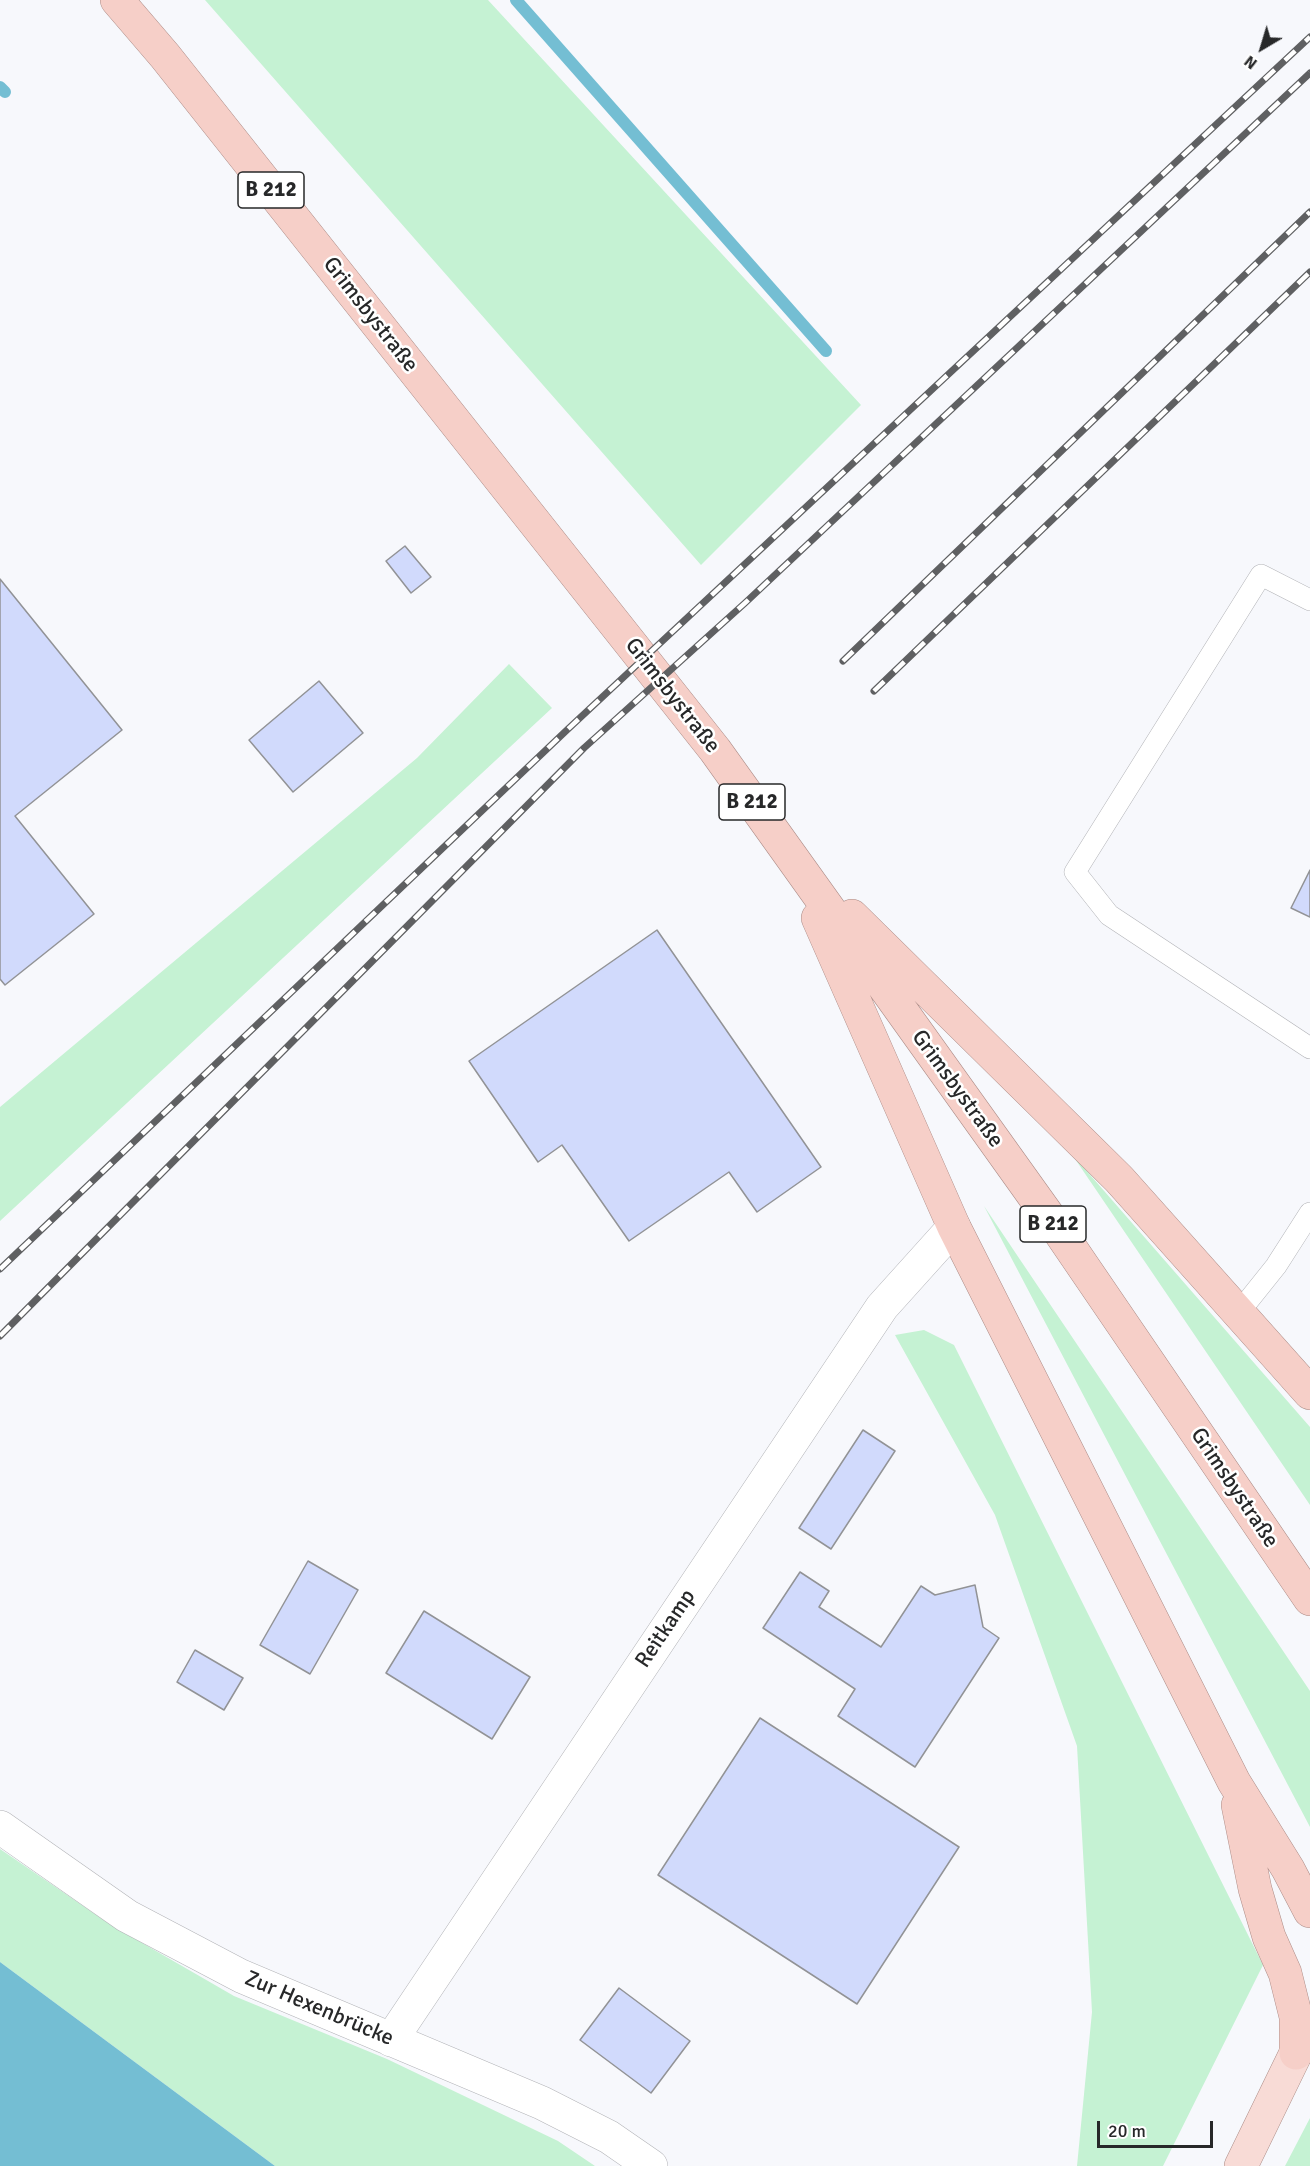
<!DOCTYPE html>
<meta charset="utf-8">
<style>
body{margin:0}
#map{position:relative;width:1310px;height:2166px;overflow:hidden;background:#f7f8fc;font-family:Signika,sans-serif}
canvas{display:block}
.north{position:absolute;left:1232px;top:18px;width:60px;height:60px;-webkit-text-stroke:4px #fff;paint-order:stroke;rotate:218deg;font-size:16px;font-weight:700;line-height:24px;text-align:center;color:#272829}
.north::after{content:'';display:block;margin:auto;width:21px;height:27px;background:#272829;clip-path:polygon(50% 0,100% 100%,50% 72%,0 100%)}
.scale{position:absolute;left:1097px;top:2121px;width:116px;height:27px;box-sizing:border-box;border:3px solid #272829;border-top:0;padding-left:8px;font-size:18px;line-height:21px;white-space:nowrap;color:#272829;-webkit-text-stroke:4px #fff;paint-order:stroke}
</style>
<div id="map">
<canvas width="1310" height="2166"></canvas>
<div class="north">N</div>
<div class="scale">20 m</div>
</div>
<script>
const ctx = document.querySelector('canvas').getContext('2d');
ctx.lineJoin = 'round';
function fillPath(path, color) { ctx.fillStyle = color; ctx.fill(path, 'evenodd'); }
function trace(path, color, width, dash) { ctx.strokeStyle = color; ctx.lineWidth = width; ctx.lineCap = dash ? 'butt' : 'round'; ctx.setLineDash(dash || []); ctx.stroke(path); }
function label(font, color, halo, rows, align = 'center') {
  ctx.font = font + ' Signika,sans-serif'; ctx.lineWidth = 5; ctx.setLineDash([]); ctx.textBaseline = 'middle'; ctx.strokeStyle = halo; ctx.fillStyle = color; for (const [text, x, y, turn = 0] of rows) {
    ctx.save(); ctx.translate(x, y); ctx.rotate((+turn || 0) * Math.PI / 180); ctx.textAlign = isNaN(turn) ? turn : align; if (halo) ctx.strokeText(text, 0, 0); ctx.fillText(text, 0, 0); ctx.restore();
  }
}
fillPath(new Path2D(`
 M205,0H488L861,405L701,565Z
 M509,664L552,708L0,1221V1107L417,758Z
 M1071,1153L1310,1427V1505Z
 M984,1206L1310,1691V1827Z
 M924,1330L954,1345L1263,1965L1163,2166H1077L1092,2012L1077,1746L995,1515L895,1335Z
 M0,1849L111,1925L234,1996L387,2059L558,2141L595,2166H275L0,1962Z
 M1310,2118V2166H1285Z`), '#c5f2d3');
fillPath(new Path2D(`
 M0,1962L275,2166H0Z`), '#74bed3');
trace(new Path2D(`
 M516,0L826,351
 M0,87L5,92`), '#74bed3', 12);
const building = new Path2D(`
 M405,546L431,577L411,593L386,561Z
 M0,579L122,730L15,816L94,914L5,985L0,979Z
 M319,681L363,733L293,792L249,740Z
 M1310,870V917L1291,908Z
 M657,930L821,1167L757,1212L729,1172L629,1241L562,1145L538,1162L469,1061Z
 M863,1430L895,1451L831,1549L799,1528Z
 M308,1561L358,1590L310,1674L260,1645Z
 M800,1572L829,1591L819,1607L881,1647L921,1586L935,1595L975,1585L983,1627L999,1638L915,1767L838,1716L855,1689L763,1628Z
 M424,1611L530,1677L492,1739L386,1673Z
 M195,1650L243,1678L224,1710L177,1682Z
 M760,1718L959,1847L857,2004L658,1875Z
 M619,1988L690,2041L651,2093L580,2040Z`);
fillPath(building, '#d1dafc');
trace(building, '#929396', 1.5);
const service = new Path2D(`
 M1310,600L1261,575L1075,872L1109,915L1310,1048
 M1240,1311L1276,1266L1310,1213`);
const minor = new Path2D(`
 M0,1827L127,1916L241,1976L542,2103L609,2137L651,2166
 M391,2040L882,1307L954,1227`);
const primary = new Path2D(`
 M1241,2166L1296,2053L1310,2032`);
const trunk = new Path2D(`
 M117,0L165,56L715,750L1059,1231L1310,1599
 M852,916L1119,1179L1310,1393
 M818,918L954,1227L1234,1782L1288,1869L1310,1911
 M1238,1805L1255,1889L1269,1937L1285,1973L1296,2017V2053`);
trace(service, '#b2b3b7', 22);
trace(minor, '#b2b3b7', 34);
trace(primary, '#ac8d88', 34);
trace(trunk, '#ac8d88', 34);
trace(service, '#fff', 21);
trace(minor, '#fff', 33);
trace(primary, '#f8dbd6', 33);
trace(trunk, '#f6cfc8', 33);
const rail = new Path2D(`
 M843,661L1310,212
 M874,691L1310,272
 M0,1269L568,729L1310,37
 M0,1336L584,748L745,603L1310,73`);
trace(rail, '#5f6062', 7);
trace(rail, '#fff', 4.5, [14]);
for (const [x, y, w] of [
 [271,190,66],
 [752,802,66],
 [1053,1224,66]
]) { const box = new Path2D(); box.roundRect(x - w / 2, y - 18, w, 36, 4.5); ctx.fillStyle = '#fff'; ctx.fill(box); trace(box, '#272829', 1.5); }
label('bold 21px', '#272829', null, [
 ["B 212",271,190],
 ["B 212",752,802],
 ["B 212",1053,1224]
]);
label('22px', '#272829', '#fff', [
 ["Grimsbystraße",370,315,52],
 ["Grimsbystraße",672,696,52],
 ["Grimsbystraße",957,1089,54],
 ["Grimsbystraße",1234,1488,56],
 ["Reitkamp",666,1629,-56],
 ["Zur Hexenbrücke",319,2009,23]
]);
</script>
